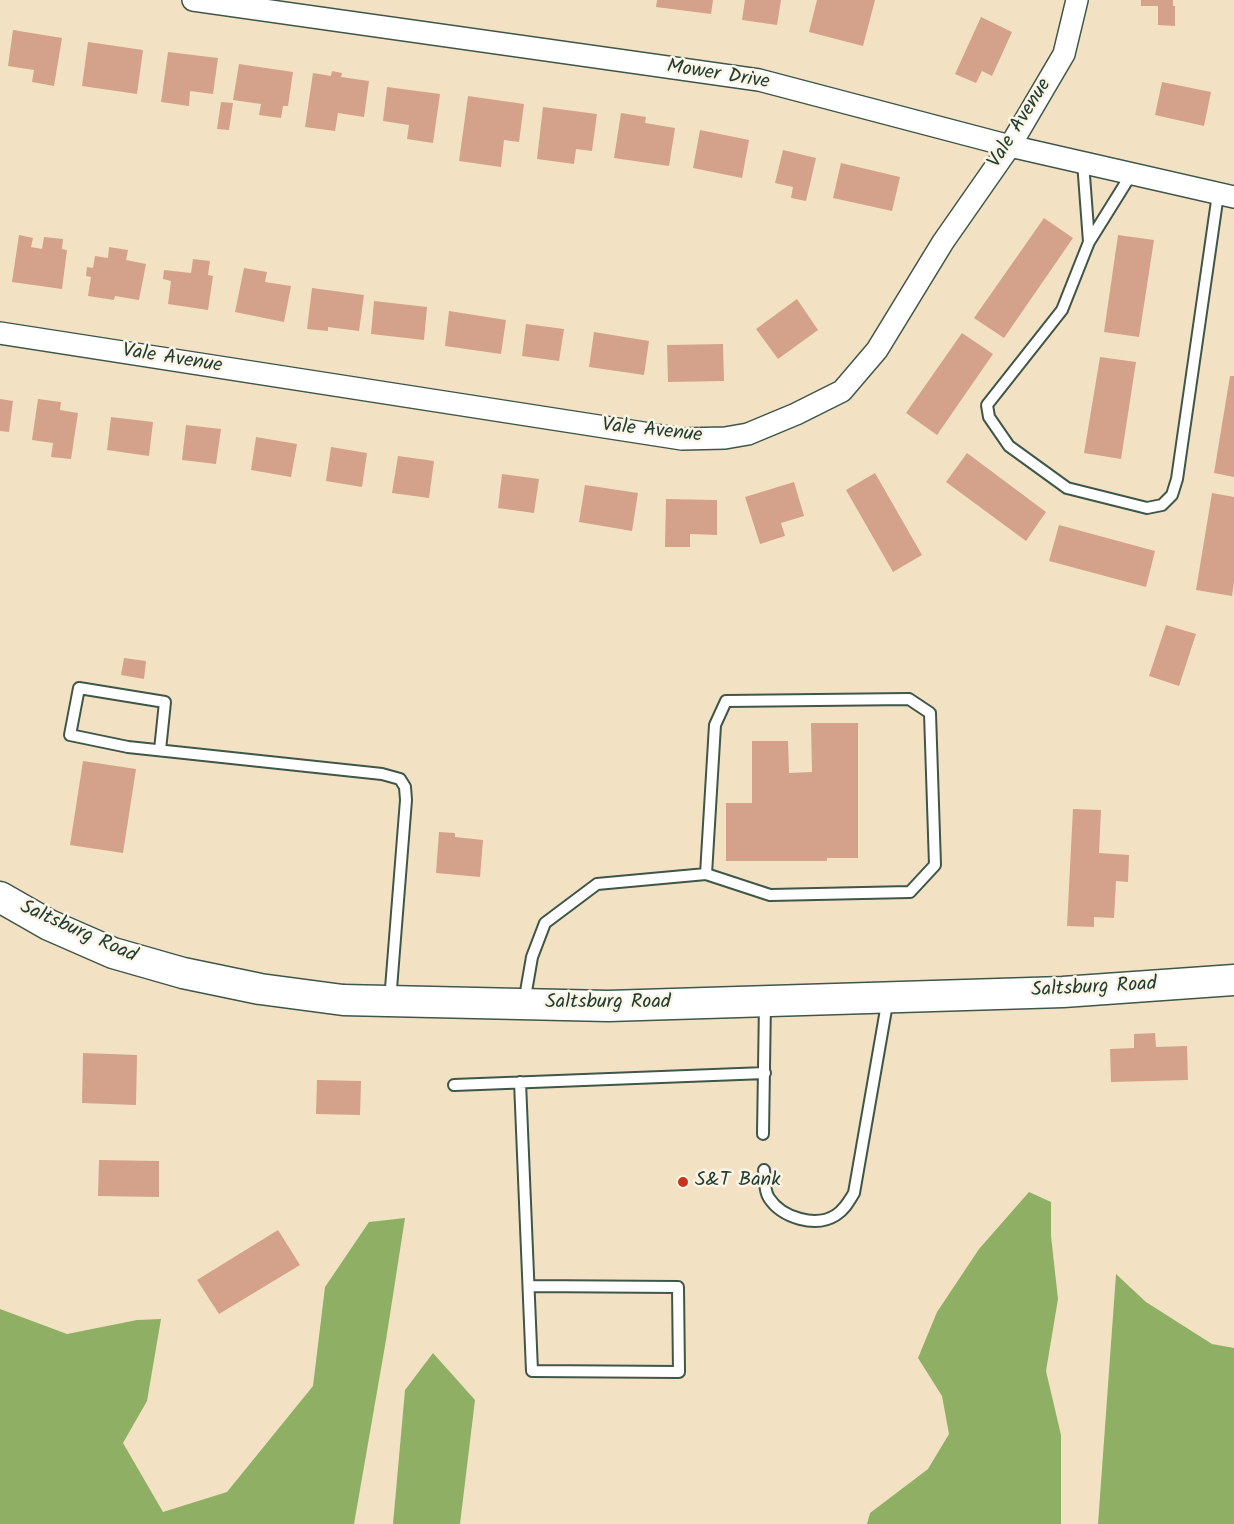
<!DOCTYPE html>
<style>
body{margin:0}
canvas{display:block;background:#f2e2c3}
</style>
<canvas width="1234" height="1524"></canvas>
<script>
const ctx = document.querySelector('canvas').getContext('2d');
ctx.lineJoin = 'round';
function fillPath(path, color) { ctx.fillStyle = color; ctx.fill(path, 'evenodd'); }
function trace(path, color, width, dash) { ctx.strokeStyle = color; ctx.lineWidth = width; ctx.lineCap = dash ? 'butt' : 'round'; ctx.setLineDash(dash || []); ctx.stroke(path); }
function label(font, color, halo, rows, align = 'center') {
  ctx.font = font + ' Kalam,sans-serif'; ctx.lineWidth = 5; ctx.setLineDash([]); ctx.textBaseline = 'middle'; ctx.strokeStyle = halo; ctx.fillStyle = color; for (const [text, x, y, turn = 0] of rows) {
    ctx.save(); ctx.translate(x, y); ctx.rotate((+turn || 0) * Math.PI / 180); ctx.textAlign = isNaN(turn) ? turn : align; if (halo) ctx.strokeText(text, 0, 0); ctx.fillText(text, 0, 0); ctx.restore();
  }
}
fillPath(new Path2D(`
 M1029,1192L1051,1202V1236L1058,1299L1046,1371L1061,1435V1524H867L870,1513L928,1469L949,1434L942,1396L918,1358L937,1312L979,1249Z
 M405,1218L386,1340L354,1524H0V1309L67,1334L137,1320L161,1319L147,1401L123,1443L163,1512L227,1492L313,1386L325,1287L369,1222Z
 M1116,1274L1146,1302L1212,1344L1234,1348V1524H1098Z
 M433,1353L475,1400L460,1524H393L405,1390Z`), '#8fb064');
fillPath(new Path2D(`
 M657,0H713L711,14L656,7Z
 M745,0H781L777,25L742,20Z
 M817,0H875L863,46L809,32Z
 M1141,0H1173V6H1175V26L1158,25V6H1141Z
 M981,17L1012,32L992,76L982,71L976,83L955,74Z
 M13,30L62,38L54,86L32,82L34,70L8,66Z
 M88,42L143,50L137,94L82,86Z
 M168,52L218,58L213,94L190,91L189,106L161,102Z
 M239,64L293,72L288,106H283L281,118L259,115L261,104L233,100Z
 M332,71L342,73L341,77L369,81L364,117L338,113L335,131L305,127L313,73L331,76Z
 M1162,82L1211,92L1204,126L1155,115Z
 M387,87L440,94L433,143L407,139L409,125L383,121Z
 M468,96L524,104L519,142L504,140L501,167L459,161Z
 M221,102L233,103L229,130L217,129Z
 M543,107L597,114L592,151L576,149L574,164L537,159Z
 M621,113L646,117L645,123L675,128L669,166L614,158Z
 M700,130L749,140L742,178L693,168Z
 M783,150L816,158L806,201L791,198L793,187L775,183Z
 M841,163L900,177L892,211L833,198Z
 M1044,218L1073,238L1004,338L974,318Z
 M19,235L33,238L31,247L42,249L44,237L63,239L62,249L67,250L62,289L12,282Z
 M1118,235L1154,240L1139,337L1104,332Z
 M109,247L128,250L126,260L146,264L139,300L115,296L114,300L88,296L91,277L86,276L87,267L93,268L95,256L108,258Z
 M193,259L210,261L208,275L213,276L208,310L168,304L171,281L163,279L164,270L191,273Z
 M244,268L267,272L265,282L291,286L284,322L235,312Z
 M312,288L364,295L359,331L328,327V331L307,329Z
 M797,299L818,330L778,359L756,329Z
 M374,301L427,307L424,340L371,334Z
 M449,311L506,320L501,354L445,346Z
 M526,324L564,329L559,361L522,356Z
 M594,332L649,341L644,375L589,367Z
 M962,333L993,354L937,435L906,413Z
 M723,344L724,381L668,382L667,345Z
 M1100,357L1136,362L1121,459L1084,453Z
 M1230,376H1234V477L1214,473Z
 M0,399L13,401L9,432L0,431Z
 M38,399L61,402L60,410L78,413L71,459L51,457L53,443L32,440Z
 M111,417L153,422L149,456L107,450Z
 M186,425L221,429L216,464L182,460Z
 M256,437L297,444L291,477L251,470Z
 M331,447L367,453L362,487L326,481Z
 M967,453L1046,512L1026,541L946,482Z
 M398,456L434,461L429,498L392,493Z
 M875,473L922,555L893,572L846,490Z
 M502,474L539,479L534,513L498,508Z
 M794,482L804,516L781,523L785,536L760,544L745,497Z
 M585,485L638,493L632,531L579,522Z
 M1212,493L1234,497V582L1232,596L1196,590Z
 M666,499L717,500V535L690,534V547H665Z
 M1059,525L1155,551L1146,587L1049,561Z
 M1166,625L1196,634L1179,686L1149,676Z
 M124,658L146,661L144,679L121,675Z
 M811,723H858V858H827V861H726V803H752V741H788L789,773L812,772Z
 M83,761L136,769L123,853L70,845Z
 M1073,809L1101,810L1099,853L1129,855L1128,882L1116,881L1114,918L1094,917V927L1067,926Z
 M439,832L455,833V837L483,840L480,877L436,873Z
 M1155,1033L1156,1047L1187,1046L1188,1080L1111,1082L1110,1049L1134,1048V1034Z
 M83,1053L137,1055L136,1105L82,1103Z
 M317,1080L361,1081L360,1115L316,1114Z
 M99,1160L159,1161V1197L98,1196Z
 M278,1230L300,1265L219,1314L197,1280Z`), '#d4a28a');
const lane = new Path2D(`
 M1083,162L1089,242L1132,173
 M1089,242L1062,310L987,405L989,417L1009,446L1067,488L1147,508L1162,505L1172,495L1177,479L1218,194
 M160,750L165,702L79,688L70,735L128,747L382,774L400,779L405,787L406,800L390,1001
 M524,1003L532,957L545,923L597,884L706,874L770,895L910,892L935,865L930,713L909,699L726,701L715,725L706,874
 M520,1082L532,1371L679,1372L678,1287L529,1286
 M454,1085L765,1073
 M763,1134L765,1002
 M764,1170C765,1178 764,1191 769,1198C782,1218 816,1228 836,1215C845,1209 849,1201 854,1193L888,998`);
const street = new Path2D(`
 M193,0L759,80L1010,146L1234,197
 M0,333L682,439L725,438L748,434L796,414L842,391L877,350L943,242L1010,146L1064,54L1077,0`);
const secondary = new Path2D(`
 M0,897L49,925L113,953L183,973L260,989L343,1000L608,1006L1063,992L1234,980`);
trace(lane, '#3f5649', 14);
trace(street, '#3f5649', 24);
trace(secondary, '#3f5649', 33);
trace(lane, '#fff', 10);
trace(street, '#fff', 21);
trace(secondary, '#fff', 30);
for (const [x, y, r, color] of [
 [683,1182,6,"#c8321e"]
]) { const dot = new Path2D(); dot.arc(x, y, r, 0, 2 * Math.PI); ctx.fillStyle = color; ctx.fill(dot); trace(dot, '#fcf5e5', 2); }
label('20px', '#1f3d34', '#fcf5e5', [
 ["Mower Drive",718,76,9],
 ["Vale Avenue",1021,124,-58],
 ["Vale Avenue",172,360,9],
 ["Vale Avenue",652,432,6],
 ["Saltsburg Road",78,933,24],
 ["Saltsburg Road",1094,989,-3],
 ["Saltsburg Road",608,1004]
]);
label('20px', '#1f3d34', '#fcf5e5', [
 ["S&T Bank",695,1182]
], 'left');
</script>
